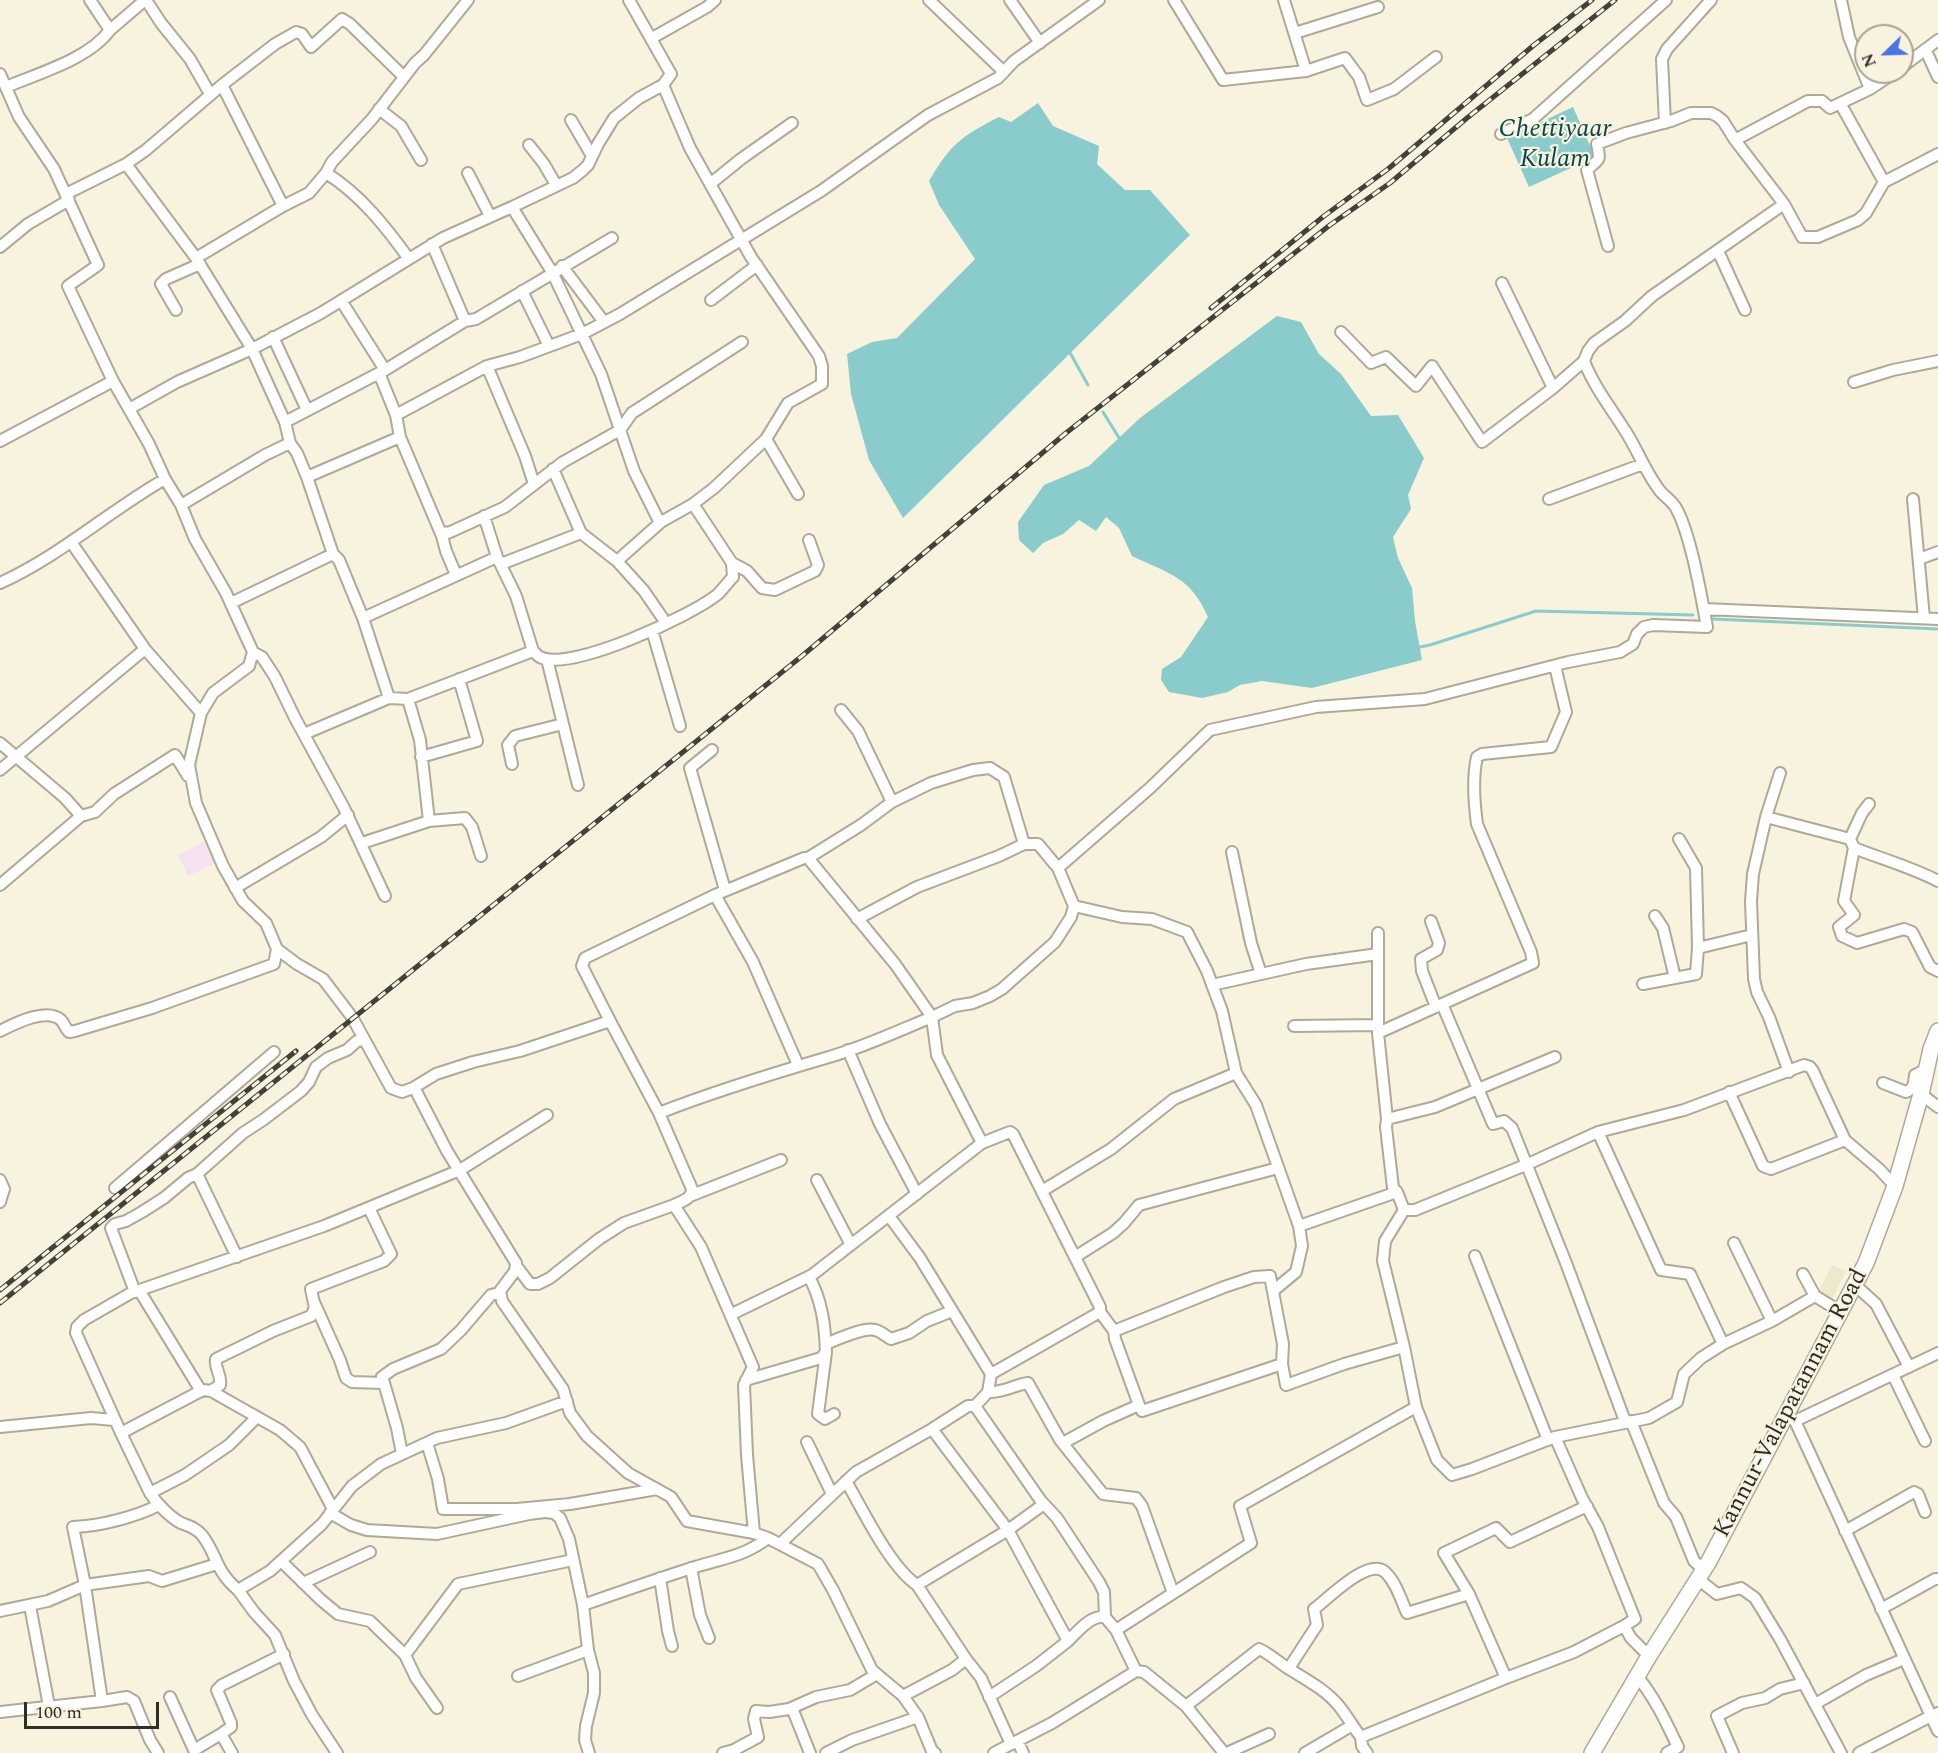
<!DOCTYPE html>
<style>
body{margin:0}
#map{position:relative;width:1938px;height:1753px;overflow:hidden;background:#f7f3df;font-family:Spectral,serif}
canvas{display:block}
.north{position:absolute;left:1854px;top:24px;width:60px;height:60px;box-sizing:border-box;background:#f7f3df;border:2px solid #a7a495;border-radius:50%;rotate:247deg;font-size:16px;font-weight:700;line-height:24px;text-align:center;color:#2f2d26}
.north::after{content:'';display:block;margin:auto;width:21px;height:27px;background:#4a73e6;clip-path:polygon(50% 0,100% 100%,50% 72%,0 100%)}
.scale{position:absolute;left:24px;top:1702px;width:135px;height:27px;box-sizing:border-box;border:3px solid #2f2d26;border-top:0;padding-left:8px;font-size:18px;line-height:21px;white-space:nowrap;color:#2f2d26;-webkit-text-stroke:4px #f7f3df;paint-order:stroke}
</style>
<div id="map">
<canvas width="1938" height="1753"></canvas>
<div class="north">N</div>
<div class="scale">100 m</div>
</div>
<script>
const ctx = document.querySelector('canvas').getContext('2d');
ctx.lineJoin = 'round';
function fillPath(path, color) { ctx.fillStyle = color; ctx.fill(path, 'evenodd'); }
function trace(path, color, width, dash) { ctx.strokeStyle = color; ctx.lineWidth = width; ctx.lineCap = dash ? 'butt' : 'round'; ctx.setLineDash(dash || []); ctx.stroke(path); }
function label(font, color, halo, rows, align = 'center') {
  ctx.font = font + ' Spectral,serif'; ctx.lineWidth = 4.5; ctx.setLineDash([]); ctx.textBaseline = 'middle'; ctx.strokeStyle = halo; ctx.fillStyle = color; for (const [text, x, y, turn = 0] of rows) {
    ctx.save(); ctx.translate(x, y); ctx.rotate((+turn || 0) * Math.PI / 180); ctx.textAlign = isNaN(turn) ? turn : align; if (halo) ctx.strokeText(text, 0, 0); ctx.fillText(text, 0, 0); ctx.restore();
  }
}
fillPath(new Path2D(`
 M1832,1265L1846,1271L1831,1302L1818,1293Z`), '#eee8cd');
fillPath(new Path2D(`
 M204,842L215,863L188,876L178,855Z`), '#f4e2f3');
fillPath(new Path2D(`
 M1038,103L1053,126L1099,146L1097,164L1125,190H1150L1190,235L903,518L869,460L851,394L847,354L872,342L897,338L975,259L939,205L929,181C951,144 960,137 999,117L1011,122Z
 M1573,107L1595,157L1529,187L1507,138Z
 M1277,316L1301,322L1319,354L1341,374L1371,416L1398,415L1424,458L1408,495L1411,509L1393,537L1398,558L1412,588L1415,621L1422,660L1312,688L1262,681L1240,685L1228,692L1202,698L1169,692L1161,680L1162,669L1181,657L1208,617C1190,576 1169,574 1132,556L1119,528L1106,517L1096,531L1079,520L1063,534L1043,543L1033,553L1019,540L1018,522L1044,485L1089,466L1140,418Z`), '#8acbcb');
trace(new Path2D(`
 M1069,351L1088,385
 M1103,412L1121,441
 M1713,619L1938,629
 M1415,648L1430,645L1536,611L1693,615`), '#8acbcb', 3);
const street = new Path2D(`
 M90,0L110,30L145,0
 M146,0L161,23L190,59L210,94
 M929,0L1004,72
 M1010,0L1040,43
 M1174,0L1223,80L1306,71L1345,58L1359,77L1367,100L1394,89L1436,57
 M1284,0L1306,71
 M1841,0L1849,37L1870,89
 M1295,33L1378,7
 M652,38L707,7L715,0
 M1926,51L1938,77
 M1902,67L1938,40
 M0,74L19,117L54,169L98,265L68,286L113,381L149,444L165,479
 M222,85L275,44L296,32L302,34L311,47L342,19L350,24L404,77
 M6,87C39,73 89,59 110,30
 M1840,103L1884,182
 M379,109L401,126L421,160
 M571,120L592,156
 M1665,123L1662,59L1667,49L1711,0
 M1501,134L1533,119L1666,0
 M529,145L544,164L556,185
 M126,164L146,150L222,85L283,206L196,258
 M468,173L490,216
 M710,184L741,159L792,123
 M66,194L126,164L196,258L252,349L285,422L290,443L297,453L307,477L333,554L339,560L363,618L389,698
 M1784,204L1802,237H1818L1858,220L1866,213L1884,182L1938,154
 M283,206L309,193L326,173
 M512,207L573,178L583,170L588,165L598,144L614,118L639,98L663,85
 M432,244L465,321
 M1608,246L1587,170C1599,158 1601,163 1597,144L1626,133L1671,121L1691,113H1711L1717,116L1723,121L1735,140
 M0,247L28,224L69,200
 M1718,251L1745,310
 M409,259C386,227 360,194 326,173L332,162L372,119L415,63L424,55L468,0
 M562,266L604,322
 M1502,283L1553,388
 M522,291L549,346
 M711,300L757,265
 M342,302L385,370
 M176,310L161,284L166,279L200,264
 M1341,332L1371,363L1386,357L1416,386L1432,366L1482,442L1553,388L1584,361
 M273,337L307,410
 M379,373L396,415L400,437L442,536L441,532L448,533L505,507L563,462L620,430L632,413L742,342
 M1854,382L1893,370L1938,361
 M129,409L177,382L252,349L321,313L443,238L512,207L552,272L601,374L634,471L658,519L661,522L693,504L714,488L766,439L788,403L822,384V366L819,356L751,257L690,148L663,85L671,74L629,0
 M396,415L487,366
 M285,422L385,370L465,321L476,319L612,238
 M766,439L798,494
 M0,441L113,381
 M553,469L581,533L617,561L644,591L666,623
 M307,477L400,437
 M534,484L525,456L487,366L520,357L582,334L620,314L821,191L928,115L998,78L1014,61L1099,0
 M1549,499L1643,464
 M1913,499L1924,618
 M181,505L265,455L290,443
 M484,516L497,557L516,596L533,651C535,652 538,657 540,657C569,673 693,615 718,594C723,589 728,582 733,577L732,563L693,504
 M442,536L446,551L456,575
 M71,542L145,649L201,713
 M1919,559L1938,552
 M617,561L661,522
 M732,563L747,571L762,588L775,590L815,571L818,565L809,540
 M501,564L581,533
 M0,583C60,556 109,511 165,479L181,505L195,539L226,593L253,652L249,666L213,693L201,713L189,765L196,803L223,866L243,901L266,923L277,949L297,964L323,979L352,1017L391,1088L402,1092L413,1088L416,1091L447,1151L516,1263L515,1271L500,1291L502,1301L563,1389L570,1413L587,1436L628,1473L671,1497L687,1521L754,1533
 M231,603L333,554
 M1704,609L1938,619
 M363,618L497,557
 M652,630L680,726
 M253,652L262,657L275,677L295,718L344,808L385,896
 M547,659L578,785
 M408,699L533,651
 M841,710L858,731L892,802
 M304,734L389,698L408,699L420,740L429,821L362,843
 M0,743L65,798L81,816L95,812L114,794L175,755L188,776
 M712,750L690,768L725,890
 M421,757L477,741L459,679
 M512,764L508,745L515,736L563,724
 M0,770L145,649
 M1780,773L1766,817L1753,874L1751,901L1754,979L1757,992L1769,1017L1789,1072
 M1766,817L1850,839L1854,848L1844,901L1854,915L1839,927L1842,936L1857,943L1904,929L1912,932L1930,967L1938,971
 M429,821L465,818L472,827L481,856
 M1679,839L1696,868L1698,948
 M1850,839L1862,813L1869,804
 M1854,848C1882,859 1911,867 1938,881
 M1232,852L1251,943L1261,974
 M808,858L861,825L892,802L931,783L973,770L990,768L1004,777L1024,844
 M0,885L81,816
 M235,888L321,837L348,815
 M715,895L753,962L798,1065
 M1074,906L1122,917L1152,919L1187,932L1207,971L1222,1011L1236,1073L1256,1105L1299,1226L1397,1192L1404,1210
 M1655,916L1663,928L1675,978
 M857,919L917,887L999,856L1024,844H1038L1058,868
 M1431,921L1439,943L1437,950L1421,959L1422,971L1436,1007
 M1378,933V1033
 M1643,984L1696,974L1698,948L1752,935
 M1212,985L1306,964L1378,954
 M1442,1004L1493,1124L1504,1121L1512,1128L1566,1263L1625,1421
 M610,1021L659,1113L692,1189C692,1199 682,1201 674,1205
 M1294,1026L1378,1025
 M0,1031C14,1024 46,1007 61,1020C64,1023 65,1028 69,1032L75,1031L152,1008L274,964L277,949
 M848,1050L880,1124L917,1194
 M1883,1083L1906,1092C1914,1089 1914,1083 1915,1075L1927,1069
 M413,1088L436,1074L473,1062L520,1051L610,1021L582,966L585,958L715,895L804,858H808L895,964L932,1017L955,1006L973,1003L990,996L1002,989L1055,942L1071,917L1074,906L1058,868L1150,788L1210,730L1316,707L1425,699L1568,662L1620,652L1633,644L1637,634L1644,627L1653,625L1707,627C1701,595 1691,535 1676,508C1672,501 1665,497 1660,491C1646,473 1638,451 1626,432C1611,408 1594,387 1584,361L1588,351L1594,343L1625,321L1652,296L1784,204L1735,140L1808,101H1822L1830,108L1870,89L1895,72
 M1729,1092L1763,1166L1771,1169L1845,1140
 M1921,1094L1938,1107
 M659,1113C715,1091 771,1074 829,1057C864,1047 898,1031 932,1017L937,1055L982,1143
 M547,1115L460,1170L324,1226L131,1293L84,1320L77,1327L76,1333L121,1433L150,1493C157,1504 170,1517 181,1523C189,1526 196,1528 202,1535C217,1554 215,1571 238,1590L270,1571L322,1524L352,1486L381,1464L437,1438L506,1423L567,1401
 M1387,1119L1435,1107L1555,1057
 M1598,1132L1661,1270L1690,1274L1723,1344
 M197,1174L237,1257
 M0,1180L4,1189L0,1202
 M817,1180L851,1245
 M115,1188L274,1052
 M1042,1191L1111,1149L1174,1099L1236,1073
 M1397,1192L1393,1188L1386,1127L1387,1119L1378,1033L1533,963L1531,952L1477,824C1474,802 1472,779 1477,757L1482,754L1551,747L1566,712L1555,666
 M690,1196L781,1160
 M1404,1210L1385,1241L1383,1261L1404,1347L1416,1407L1437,1460L1452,1475L1472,1469L1555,1437L1649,1418L1677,1402L1684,1374L1701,1358L1723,1344L1772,1321L1815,1296L1803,1274
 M1404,1210H1415L1528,1164L1598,1132L1684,1110L1804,1065L1810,1067L1813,1071L1845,1140L1879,1169L1895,1186
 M1734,1243L1772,1321
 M1475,1256L1548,1440
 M1075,1257L1113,1233L1124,1223L1139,1205L1278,1168
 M517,1267L530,1284H538L550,1278L599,1239L624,1223L674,1205L701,1247L753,1367L744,1385L747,1455L754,1533L768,1538L818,1564L833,1590L872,1670L903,1696L952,1670L966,1659L981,1678L1011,1744
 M1855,1285L1876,1304L1909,1367
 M139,1290L201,1391
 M1273,1291L1296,1272L1302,1246L1299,1226
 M135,1292L111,1228L115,1224L126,1221L142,1212L164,1198L188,1178L197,1174L243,1133L263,1120L301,1091L309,1082L316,1067L328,1058L347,1050L357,1041L364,1040
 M1815,1296L1841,1312
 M314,1302L340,1360L346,1378L352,1382L384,1383L397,1428L402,1454
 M732,1314L812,1275L982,1143L1010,1132L1013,1134L1100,1307V1312L1114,1331L1115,1339L1139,1405
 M1114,1331L1224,1287L1254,1277L1270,1276L1283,1344L1282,1364L1286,1385L1344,1364L1404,1347
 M826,1344C838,1339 867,1325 878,1331C883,1333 887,1337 891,1339L909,1333L927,1321L952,1311
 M826,1352L818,1414L825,1419L834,1414
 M991,1374L1100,1312
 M1893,1375L1925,1441
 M746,1380L821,1358L826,1352C825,1326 822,1300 809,1277
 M384,1383L382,1377L393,1369L441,1349L461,1330L491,1295L499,1293
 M211,1391L220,1385C222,1375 214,1368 216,1359L273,1331L311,1316L315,1308L311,1289L384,1261L391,1254L369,1208
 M988,1392C1003,1393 1014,1385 1028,1383L1060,1440L1103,1494L1136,1498L1142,1506L1173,1593
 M975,1406L1041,1501L1057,1518L1099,1582L1104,1592L1105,1617
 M1787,1416L1795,1421L1931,1716L1938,1713
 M1631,1421L1664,1503L1676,1517L1694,1561L1704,1570
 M1795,1421L1938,1353
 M0,1427L91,1418L114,1420
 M932,1429L1008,1530L917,1585L966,1659
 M121,1433L197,1393L204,1390L211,1391L280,1430L300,1447L333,1509
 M1555,1437L1582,1498L1598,1527L1635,1619L1624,1626L1631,1638L1649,1656
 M807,1442L832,1494
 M427,1443L438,1479L443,1509H517L570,1504L657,1489
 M1063,1443L1103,1421L1139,1405L1142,1411L1282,1364
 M846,1481C863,1510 890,1567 917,1585
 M150,1493L185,1475L229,1445L257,1417
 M1044,1504L1008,1530L1068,1641C1078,1631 1091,1615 1105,1617L1116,1630L1251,1543L1240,1506L1416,1407
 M330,1513L351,1525L367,1530L437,1534L529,1514L545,1512L554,1513L560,1518L569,1539L583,1605L588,1650L594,1673V1693L586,1726L585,1740L589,1753
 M1845,1531L1914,1492L1918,1494L1925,1512
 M780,1544L856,1472L932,1429L968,1406H975L988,1392L991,1374L920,1258L889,1216
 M281,1561L321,1600L338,1614L370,1621L405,1655L458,1584L573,1560
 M691,1568L700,1615L709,1638
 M660,1578L668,1631L672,1646
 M1698,1579L1717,1594L1741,1588L1755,1598L1780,1639L1841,1753
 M303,1583L370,1552
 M238,1590L254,1612L275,1635L294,1681L312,1715L337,1753
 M583,1605C620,1592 657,1579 695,1567C723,1558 743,1557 768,1538
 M30,1606L49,1706
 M1881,1609L1935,1579H1938
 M0,1611L48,1601L85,1585L149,1576L162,1581L217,1564
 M1116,1630L1136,1671
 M405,1655L416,1678L437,1708
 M1289,1668L1317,1625L1314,1609C1328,1599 1368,1557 1385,1572C1396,1582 1401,1600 1407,1613L1469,1594
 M518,1676L588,1650
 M1637,1676C1655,1698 1666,1722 1678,1747L1667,1753
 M1506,1678L1469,1594L1444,1553L1496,1528L1510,1542L1587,1506
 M903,1696L918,1717L932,1751L935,1753
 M170,1697L194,1750L221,1734
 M989,1697L1036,1666L1068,1641
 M102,1701L127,1697L134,1701L150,1740L158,1753
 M1815,1704L1866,1675L1904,1659
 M1186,1706L1259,1649C1270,1654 1277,1661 1286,1667C1305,1679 1325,1689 1339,1706C1347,1716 1353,1727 1361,1737L1506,1678L1574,1652L1624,1626
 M792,1708L810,1753
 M0,1712L102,1701L85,1585L73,1527C101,1526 135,1517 159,1505
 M1361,1737L1362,1746L1367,1753
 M1018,1742L1023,1753
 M232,1753L221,1734L231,1727V1723L217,1690L222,1685L284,1654
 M723,1753L734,1750L758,1737L754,1719L756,1711L769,1712L789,1709L816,1697L850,1690L877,1674
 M826,1753L852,1740L918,1717
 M994,1753L1052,1723L1136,1671L1144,1672L1186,1706L1224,1753
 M1227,1753L1269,1734
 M1305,1753L1351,1726
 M1733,1753L1717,1716L1742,1703L1765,1698L1780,1689L1804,1683
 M1859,1753L1931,1716L1938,1731`);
const secondary = new Path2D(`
 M1592,1753L1649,1656L1708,1563L1866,1263L1895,1186L1921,1094L1931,1049L1938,1031`);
trace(street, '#aeaa97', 14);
trace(secondary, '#aeaa97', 18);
trace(street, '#fff', 10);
trace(secondary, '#fff', 15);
const rail = new Path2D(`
 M1211,308L1324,216L1388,169L1534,45L1592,0
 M0,1290L296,1051
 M0,1303L802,656L1066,433L1330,225L1390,183L1467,118L1615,0`);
trace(rail, '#434139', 5);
trace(rail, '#f7f3df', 3, [9]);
label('24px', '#2f2d26', '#f7f3df', [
 ["Kannur-Valapatannam Road",1792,1404,-62]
]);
label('italic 26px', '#0a4748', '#f7f3df', [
 ["Chettiyaar",1555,131],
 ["Kulam",1555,161]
]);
</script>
